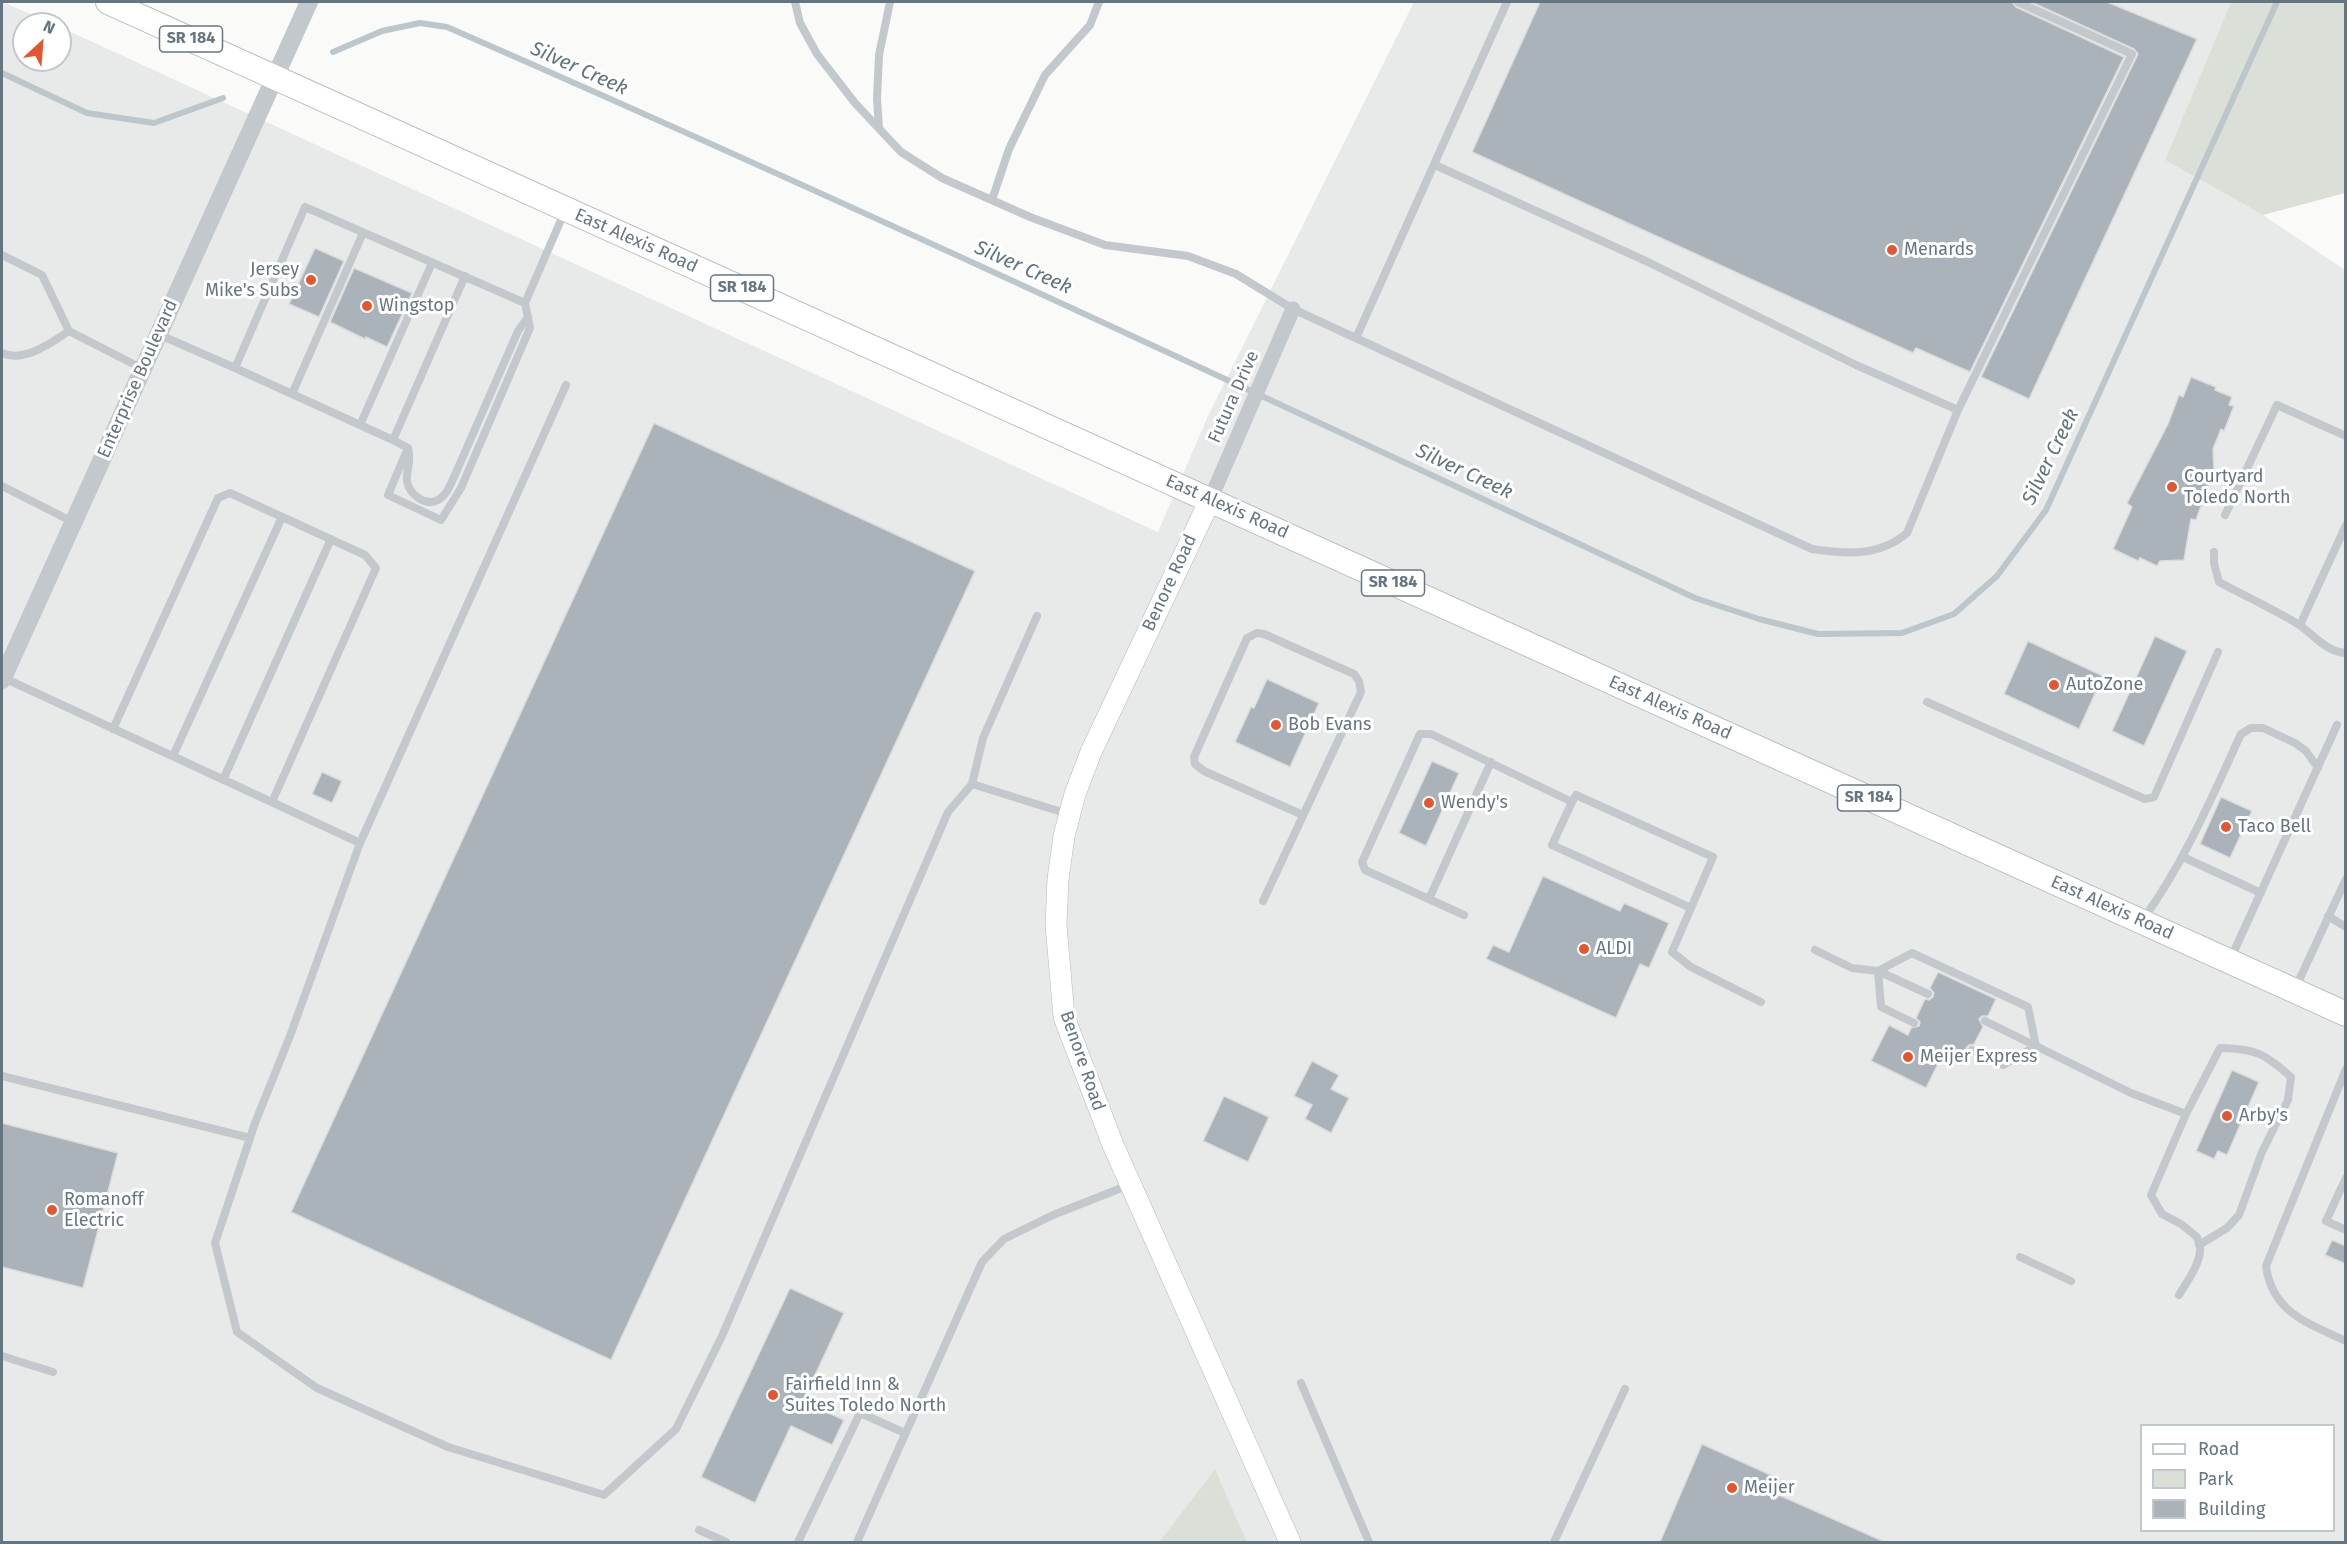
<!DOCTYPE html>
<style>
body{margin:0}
#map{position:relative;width:2347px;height:1544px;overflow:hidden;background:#fafaf8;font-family:"Fira Sans",sans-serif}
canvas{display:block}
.frame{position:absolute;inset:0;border:3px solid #657683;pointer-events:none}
.legend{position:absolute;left:2140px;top:1424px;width:195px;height:108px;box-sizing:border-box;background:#fff;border:2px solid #c1c8cd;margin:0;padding:8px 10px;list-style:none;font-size:18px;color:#657683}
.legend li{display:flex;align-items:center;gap:12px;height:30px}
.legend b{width:30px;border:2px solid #c1c8cd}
.north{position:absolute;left:12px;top:12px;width:60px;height:60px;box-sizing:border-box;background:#fff;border:2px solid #c1c8cd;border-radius:50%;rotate:26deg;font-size:16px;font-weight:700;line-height:24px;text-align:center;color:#657683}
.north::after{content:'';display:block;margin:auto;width:21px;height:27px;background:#e4572e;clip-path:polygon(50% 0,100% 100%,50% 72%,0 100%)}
</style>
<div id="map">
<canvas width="2347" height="1544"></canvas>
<div class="frame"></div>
<ul class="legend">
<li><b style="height:8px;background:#fff"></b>Road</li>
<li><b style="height:16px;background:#dadfd7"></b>Park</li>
<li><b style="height:16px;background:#aab3b9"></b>Building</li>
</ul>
<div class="north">N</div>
</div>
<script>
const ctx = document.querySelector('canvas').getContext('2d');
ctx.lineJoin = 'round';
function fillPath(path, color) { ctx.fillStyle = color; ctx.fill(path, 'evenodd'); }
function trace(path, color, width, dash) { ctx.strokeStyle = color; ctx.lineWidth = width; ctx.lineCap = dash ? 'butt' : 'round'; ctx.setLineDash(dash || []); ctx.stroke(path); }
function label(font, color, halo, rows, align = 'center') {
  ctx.font = font + ' "Fira Sans",sans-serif'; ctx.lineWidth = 6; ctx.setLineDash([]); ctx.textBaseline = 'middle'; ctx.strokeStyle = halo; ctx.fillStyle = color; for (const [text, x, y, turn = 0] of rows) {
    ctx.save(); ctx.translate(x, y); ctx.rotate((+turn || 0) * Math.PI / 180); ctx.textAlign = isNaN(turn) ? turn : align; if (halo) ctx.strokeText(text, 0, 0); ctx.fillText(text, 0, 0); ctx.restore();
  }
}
fillPath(new Path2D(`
 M2,2L54,24H24V60H60V27L1158,532L1208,416L1414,2H2231L2165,160L2263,215L2345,270V1542H1247L1215,1469L1159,1542H2ZM2142,1426H2334V1530H2142Z`), '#e8e9e9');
fillPath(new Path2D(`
 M2231,2H2345V193L2263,215L2165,160Z
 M1215,1469L1247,1542H1159Z`), '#dadfd7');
trace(new Path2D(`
 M333,52L382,31L420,23L447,27C866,210 1280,404 1695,598L1759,619L1818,634L1902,633L1954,614L1997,576L2046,510L2277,2
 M2,73L87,113L154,123L223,98`), '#bbc7cb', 6);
const building = new Path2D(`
 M1540,2H2012L2016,7L2124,57L1970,372L1916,348L1913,353L1472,152Z
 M2031,2H2107L2197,39L2029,399L1981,377L2138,54L2134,49Z
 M315,248L344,261L319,317L289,304Z
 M354,268L412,293L387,347L366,337L365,339L330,322Z
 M2191,377L2216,387L2215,390L2232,397L2229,405L2234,406L2224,431L2221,429L2213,449L2214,470L2196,520L2191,519L2184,560L2160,561L2157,566L2140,558L2138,561L2113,549L2132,507L2127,503L2168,424L2179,395L2183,397Z
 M654,423L975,571L611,1360L291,1212Z
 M2155,636L2187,651L2144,746L2112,731Z
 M2028,641L2103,676L2079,729L2004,694Z
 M1267,679L1319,703L1290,767L1235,742L1251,707L1254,708Z
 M1432,761L1459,773L1426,846L1399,833Z
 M322,772L342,781L332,803L312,794Z
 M2221,797L2252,811L2230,858L2200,844Z
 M1543,876L1620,911L1624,903L1669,923L1649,968L1640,964L1616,1018L1486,959L1493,945L1509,952Z
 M1938,972L1996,999L1988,1016H1982L1979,1019L1983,1027L1974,1044L1969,1045L1966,1048L1969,1055L1966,1062L1944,1052L1926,1088L1871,1061L1889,1025L1908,1035L1911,1028L1919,1026L1920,1022L1916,1018L1925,999L1929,1000L1933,997L1934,993L1930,988Z
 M1312,1061L1339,1075L1331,1089L1349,1098L1331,1133L1305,1119L1312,1105L1294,1096Z
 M2232,1070L2259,1082L2227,1155L2218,1151L2214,1159L2196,1151Z
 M1224,1096L1269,1117L1248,1162L1203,1141Z
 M2,1123L118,1153L83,1288L2,1267Z
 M2332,1240L2346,1246V1264L2325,1255Z
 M790,1288L844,1313L803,1401L844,1420L832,1445L791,1426L755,1503L701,1477Z
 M1702,1444L1784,1481L1779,1495L1885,1542H1660Z`);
fillPath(building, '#aab3b9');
trace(building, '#dcdcda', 1.5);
const secondary = new Path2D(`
 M1210,500L1091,752L1075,794L1064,836L1058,879L1056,925L1064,1017L1113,1145L1290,1542`);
const primary = new Path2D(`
 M108,2L2346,1014`);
trace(secondary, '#b3babf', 22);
trace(primary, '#b5babe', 26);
trace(new Path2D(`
 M795,2L800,23L817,54L855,103L901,152L942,178L1030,217L1105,245L1188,256L1236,274L1293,309L1812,549C1846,554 1879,557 1907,533L1958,410L1856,365L1648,262L1435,165
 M879,128L877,99L879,55L890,2
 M992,200L1009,149L1045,75L1090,25L1099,2
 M2,255L42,275L69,331L143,369
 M465,276L393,440L235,368L305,207L525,303L564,213
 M160,335L235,368
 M1356,338L1507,2
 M2,353C24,363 51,343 69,331
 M292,394L363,233
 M1958,410L2132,54L2018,2
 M360,425L432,263
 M393,440L408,448L388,495L441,520L461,488L530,328L525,303
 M408,448C412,463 406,468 407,481C409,494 425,507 438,500C447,495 450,485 454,477L518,331L528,317
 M2,486L73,522
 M2225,515L2277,405L2346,436
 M2214,552V563L2219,582C2245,596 2273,609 2298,624C2313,634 2326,652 2346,653
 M2300,625L2346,525
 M4,678L360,843L566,385
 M1927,702L2145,799L2154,797L2218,652
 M113,729L218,498L230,493L365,555L376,568L272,802
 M173,756L282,517
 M223,780L331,539
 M972,784L983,738L1037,616
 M1572,802L1552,845L1691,908
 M360,843L290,1036L255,1123L215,1243L237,1332L317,1388L448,1447L604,1495L676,1429L722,1336L948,812L972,784L1068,814
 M2183,857L2261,893
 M1429,899L1491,762
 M1263,901L1361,692L1359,681L1354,674L1264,634L1257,633L1247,638L1194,757L1195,764L1204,771L1303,815
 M1464,915L1365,870L1362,862L1420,734H1431L1572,802L1576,795L1713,857L1672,952L1691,967L1761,1002
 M2328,916L2346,927
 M2144,918C2185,861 2212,797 2241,734L2251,728H2263L2295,743L2306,751L2318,768
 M1815,950L1852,968L1878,971L1912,953L2028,1007L2036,1046L2131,1093L2186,1114
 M2230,960L2337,725
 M2295,989L2346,879
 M1985,1021L2036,1046
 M1914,1023L1881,1007L1878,971L1928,994
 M1972,1050L2003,1065L2036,1046
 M2346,1069L2266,1266C2272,1312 2307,1323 2346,1341
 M2,1076L250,1138
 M2346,1178L2326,1221L2346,1230
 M2020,1257L2071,1281
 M2179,1295C2186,1283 2199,1266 2200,1251C2201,1247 2198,1241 2197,1237L2181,1224L2162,1214L2151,1195L2186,1114L2220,1048C2256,1049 2264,1053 2291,1077L2288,1100L2262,1152L2239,1215L2227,1228L2199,1245
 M2,1356L53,1372
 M1301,1383L1369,1542
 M699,1530L726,1542
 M798,1542L860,1413L905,1433
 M857,1542L982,1262L1004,1239L1053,1215L1129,1185
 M1554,1542L1625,1389`), '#c3c8cc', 8);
trace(new Path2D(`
 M1210,500L1293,309`), '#c3c8cc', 15);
trace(new Path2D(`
 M2,680L309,2`), '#c3c8cc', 18);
trace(secondary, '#fff', 21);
trace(primary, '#fff', 24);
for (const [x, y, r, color] of [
 [1892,250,6,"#e4572e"],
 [311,280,6,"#e4572e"],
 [367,306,6,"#e4572e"],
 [2172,487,6,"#e4572e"],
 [2054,685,6,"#e4572e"],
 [1276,725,6,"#e4572e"],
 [1429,803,6,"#e4572e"],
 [2226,827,6,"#e4572e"],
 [1584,949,6,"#e4572e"],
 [1908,1057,6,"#e4572e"],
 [2227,1116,6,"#e4572e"],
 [52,1210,6,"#e4572e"],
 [773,1395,6,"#e4572e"],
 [1732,1488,6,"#e4572e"]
]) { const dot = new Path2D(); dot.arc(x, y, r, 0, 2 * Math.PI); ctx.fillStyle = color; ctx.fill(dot); trace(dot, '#fff', 2); }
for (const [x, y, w] of [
 [191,39,63],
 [742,288,63],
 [1393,583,63],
 [1869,798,63]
]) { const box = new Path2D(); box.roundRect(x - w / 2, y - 13, w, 26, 4.5); ctx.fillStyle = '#fff'; ctx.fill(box); trace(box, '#657683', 1.5); }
label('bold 16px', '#657683', null, [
 ["SR 184",191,39],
 ["SR 184",742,288],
 ["SR 184",1393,583],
 ["SR 184",1869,798]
]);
label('18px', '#657683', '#fff', [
 ["East Alexis Road",636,241,24],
 ["Enterprise Boulevard",138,379,-66],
 ["Futura Drive",1234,397,-66],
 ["East Alexis Road",1227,507,24],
 ["Benore Road",1170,583,-65],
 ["East Alexis Road",1670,708,24],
 ["East Alexis Road",2112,908,24],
 ["Benore Road",1082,1061,71]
]);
label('18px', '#657683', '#fff', [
 ["Menards",1904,250],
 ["Jersey",299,270,"right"],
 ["Mike's Subs",299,291,"right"],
 ["Wingstop",379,306],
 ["Courtyard",2184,477],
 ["Toledo North",2184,498],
 ["AutoZone",2066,685],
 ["Bob Evans",1288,725],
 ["Wendy's",1441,803],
 ["Taco Bell",2238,827],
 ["ALDI",1596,949],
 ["Meijer Express",1920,1057],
 ["Arby's",2239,1116],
 ["Romanoff",64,1200],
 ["Electric",64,1221],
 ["Fairfield Inn &",785,1385],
 ["Suites Toledo North",785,1406],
 ["Meijer",1744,1488]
], 'left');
label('italic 20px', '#60757c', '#fff', [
 ["Silver Creek",579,69,24],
 ["Silver Creek",1023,268,24],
 ["Silver Creek",2051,457,-64],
 ["Silver Creek",1464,472,25]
]);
</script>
